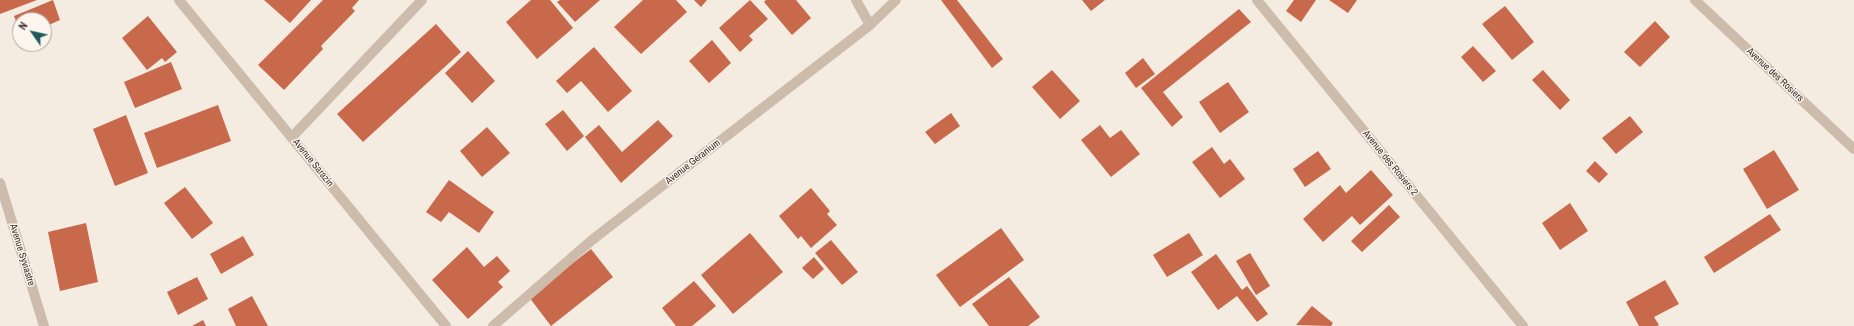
<!DOCTYPE html>
<meta charset="utf-8">
<style>
body{margin:0}
#map{position:relative;width:1854px;height:326px;overflow:hidden;background:#f4ebe1;font-family:"Archivo Narrow",sans-serif}
canvas{display:block}
.north{position:absolute;left:12px;top:12px;width:40px;height:40px;box-sizing:border-box;background:#fbf5ee;border:1px solid #aea6a0;border-radius:50%;rotate:304deg;font-size:11px;font-weight:700;line-height:16px;text-align:center;color:#3b302b}
.north::after{content:'';display:block;margin:auto;width:14px;height:18px;background:#1f5a5e;clip-path:polygon(50% 0,100% 100%,50% 72%,0 100%)}
</style>
<div id="map">
<canvas width="1854" height="326"></canvas>
<div class="north">N</div>
</div>
<script>
const ctx = document.querySelector('canvas').getContext('2d');
ctx.lineJoin = 'round';
function fillPath(path, color) { ctx.fillStyle = color; ctx.fill(path, 'evenodd'); }
function trace(path, color, width, dash) { ctx.strokeStyle = color; ctx.lineWidth = width; ctx.lineCap = dash ? 'butt' : 'round'; ctx.setLineDash(dash || []); ctx.stroke(path); }
function label(font, color, halo, rows, align = 'center') {
  ctx.font = font + ' "Archivo Narrow",sans-serif'; ctx.lineWidth = 3; ctx.setLineDash([]); ctx.textBaseline = 'middle'; ctx.strokeStyle = halo; ctx.fillStyle = color; for (const [text, x, y, turn = 0] of rows) {
    ctx.save(); ctx.translate(x, y); ctx.rotate((+turn || 0) * Math.PI / 180); ctx.textAlign = isNaN(turn) ? turn : align; if (halo) ctx.strokeText(text, 0, 0); ctx.fillText(text, 0, 0); ctx.restore();
  }
}
fillPath(new Path2D(`
 M0,0H37L0,14Z
 M53,0L60,20L44,27V20H20V31L14,16Z
 M264,0H311L290,23Z
 M323,0H359L352,8L355,11L321,46L323,49L284,90L258,65Z
 M531,0H550L573,28L537,59L506,22Z
 M560,0H600L575,22L557,2Z
 M643,0H676L687,12L641,54L614,27Z
 M694,0H707L701,7Z
 M750,0L768,19L749,36L753,40L740,52L719,28Z
 M766,0H796L811,18L792,35L764,2Z
 M941,0H957L1003,59L992,68Z
 M1082,0H1105L1091,11Z
 M1294,0H1316L1301,22L1286,11Z
 M1329,0H1357L1348,13Z
 M1505,6L1534,42L1512,60L1482,24Z
 M1239,9L1251,22L1163,92L1183,117L1172,127L1141,88Z
 M148,16L177,52L165,62L162,58L147,70L122,38Z
 M1655,21L1670,37L1640,67L1624,52Z
 M436,24L461,52L363,142L337,114Z
 M712,40L731,63L709,83L689,61Z
 M1473,46L1496,71L1483,82L1461,57Z
 M594,47L632,91L608,112L581,81L567,93L556,81Z
 M468,51L495,81L472,103L445,73Z
 M1143,58L1155,74L1136,88L1125,73Z
 M171,62L182,89L135,108L124,82Z
 M1052,70L1080,101L1060,119L1032,87Z
 M1543,70L1570,100L1560,110L1532,80Z
 M1228,82L1249,112L1220,133L1199,102Z
 M218,105L231,141L157,168L144,133Z
 M563,110L584,136L567,151L545,124Z
 M951,113L960,126L935,144L925,132Z
 M126,115L148,173L115,186L93,129Z
 M1630,116L1643,132L1616,154L1602,138Z
 M658,120L673,136L621,183L585,137L599,125L622,152Z
 M1100,125L1110,138L1121,130L1140,154L1111,177L1081,140Z
 M487,127L510,153L482,177L460,151Z
 M1212,147L1224,164L1230,159L1245,179L1220,198L1192,162Z
 M1774,150L1799,190L1767,209L1743,169Z
 M1318,151L1331,169L1305,187L1293,169Z
 M1595,161L1608,174L1599,183L1586,171Z
 M1371,170L1393,195L1360,225L1352,216L1323,242L1303,219L1340,185L1346,193Z
 M449,180L494,212L479,233L449,212L441,222L426,212Z
 M185,187L213,223L192,239L164,203Z
 M811,188L830,211L827,214L837,225L811,248L801,236L798,239L779,216Z
 M1570,203L1588,231L1560,250L1542,223Z
 M1389,205L1400,217L1362,252L1351,241Z
 M1770,214L1781,230L1714,273L1704,257Z
 M86,223L98,282L60,291L48,232Z
 M1001,228L1024,260L960,307L936,275Z
 M750,233L783,272L733,314L701,275Z
 M1189,233L1203,255L1167,277L1153,255Z
 M243,236L254,255L221,274L210,254Z
 M831,240L858,272L842,285L815,253Z
 M467,247L484,267L497,256L510,271L498,282L503,287L468,319L432,280Z
 M591,249L613,277L551,326L529,297Z
 M1250,253L1270,286L1256,295L1236,261Z
 M1216,254L1242,290L1247,286L1268,314L1257,322L1237,296L1218,310L1191,272Z
 M814,257L824,269L813,279L802,268Z
 M197,277L208,299L178,315L167,292Z
 M1009,277L1040,317L1028,326H989L972,304Z
 M1665,280L1679,304L1654,317L1659,325L1657,326H1639L1626,302Z
 M694,281L716,306L692,326H676L662,308Z
 M252,296L268,326H236L228,309Z
 M1312,306L1333,323L1331,326L1296,325Z
 M203,320L206,326H192Z`), '#c8694b');
trace(new Path2D(`
 M179,0L446,326
 M856,0L870,25
 M1257,0L1523,326
 M1695,0L1854,149
 M292,137L422,0
 M0,183L44,326
 M493,326L592,240L870,25L896,0`), '#cdbbac', 10);
label('10px', '#3b302b', '#fbf5ee', [
 ["Avenue des Rosiers",1775,75,43],
 ["Avenue Géranium",693,162,-38],
 ["Avenue Sarazin",313,163,51],
 ["Avenue des Rosiers 2",1390,163,51],
 ["Avenue Syviastre",22,255,73]
]);
</script>
